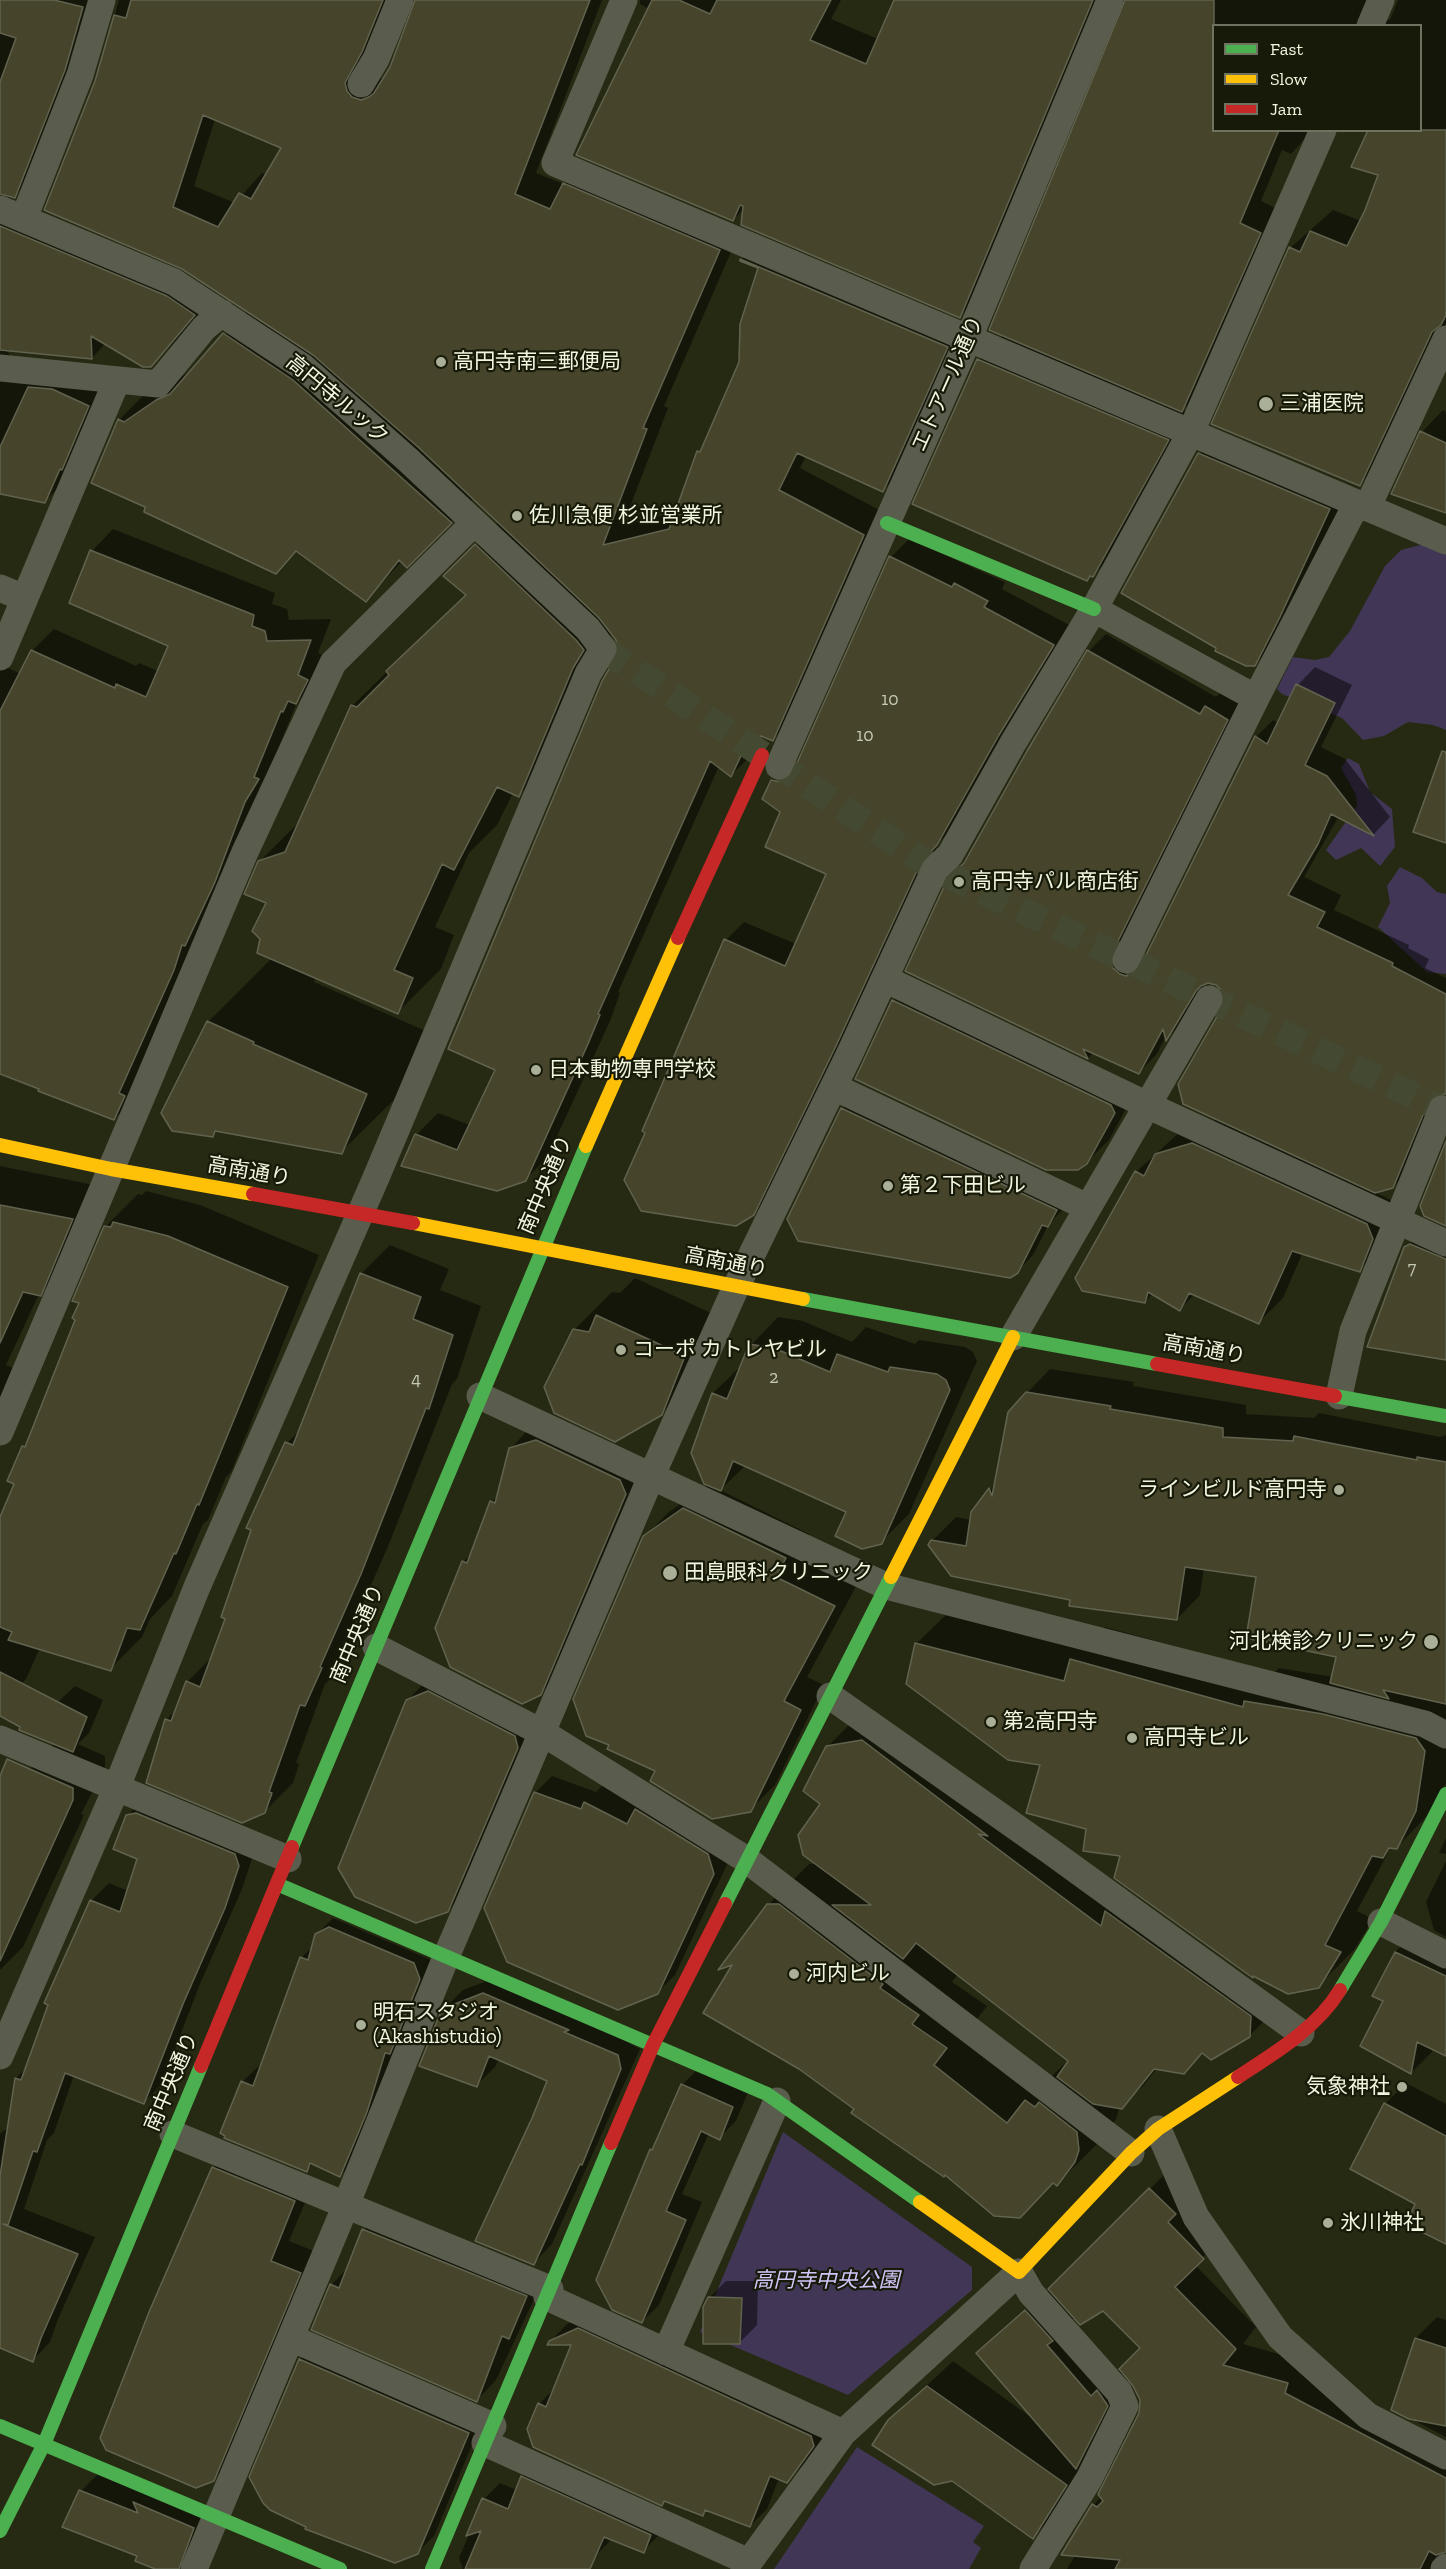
<!DOCTYPE html>
<meta charset="utf-8">
<style>
body{margin:0}
#map{position:relative;width:1446px;height:2569px;overflow:hidden;background:#262a12;font-family:"Zilla Slab",serif}
canvas{display:block}
.legend{position:absolute;left:1212px;top:24px;width:210px;height:108px;box-sizing:border-box;background:#171a08;border:2px solid #6e725e;margin:0;padding:8px 10px;list-style:none;font-size:18px;color:#f1f6df}
.legend li{display:flex;align-items:center;gap:12px;height:30px}
.legend b{width:30px;border:2px solid #6e725e}
</style>
<div id="map">
<canvas width="1446" height="2569"></canvas>
<ul class="legend">
<li><b style="height:8px;background:#4caf50"></b>Fast</li>
<li><b style="height:8px;background:#ffc107"></b>Slow</li>
<li><b style="height:8px;background:#c62828"></b>Jam</li>
</ul>
</div>
<script>
const ctx = document.querySelector('canvas').getContext('2d');
ctx.lineJoin = 'round';
function fillPath(path, color) { ctx.fillStyle = color; ctx.fill(path, 'evenodd'); }
function trace(path, color, width, dash) { ctx.strokeStyle = color; ctx.lineWidth = width; ctx.lineCap = dash ? 'butt' : 'round'; ctx.setLineDash(dash || []); ctx.stroke(path); }
function label(font, color, halo, rows, align = 'center') {
  ctx.font = font + ' "Zilla Slab","Noto Sans JP",serif'; ctx.lineWidth = 4.5; ctx.setLineDash([]); ctx.textBaseline = 'middle'; ctx.strokeStyle = halo; ctx.fillStyle = color; for (const [text, x, y, turn = 0] of rows) {
    ctx.save(); ctx.translate(x, y); ctx.rotate((+turn || 0) * Math.PI / 180); ctx.textAlign = isNaN(turn) ? turn : align; if (halo) ctx.strokeText(text, 0, 0); ctx.fillText(text, 0, 0); ctx.restore();
  }
}
fillPath(new Path2D(`
 M1424,544L1446,554V730L1433,725L1408,722L1384,736L1363,740L1342,718L1282,694L1277,689L1293,657L1315,660L1329,657L1350,631L1385,566L1401,550Z
 M1348,758L1359,764L1370,792L1392,809L1395,847L1380,866L1361,848L1336,860L1326,850L1357,806L1356,795L1341,768Z
 M1400,867L1422,878L1437,892L1446,894V974L1427,972L1378,927L1390,903L1387,886Z
 M783,2132L972,2267V2290L848,2395L700,2332Z
 M857,2447L984,2526L973,2542L981,2548L969,2569H774Z`), '#413655');
fillPath(new Path2D(`
 M0,0H100L36,175L14,196L5,194L16,202L188,275L216,293L173,344L151,366L106,343L92,358L6,349L13,360L110,384L66,480L44,502L0,491Z
 M119,0H395L375,76L383,79L392,66L417,0H602L536,173L564,184L585,163L741,229L664,406L668,408L623,525L677,512L699,452L703,447L741,362V324L760,267L742,259L763,238L968,325L905,468L883,490L806,456L800,468L885,513L794,717L773,739L761,735L753,754L731,775L719,766L618,992L620,993L610,1021L547,1158L525,1180L416,1135L438,1113L470,1125L497,1069L618,658L620,647L612,633L562,752L519,795L513,793L497,825L469,853L435,927L454,935L441,969L398,1012L316,977L314,982L428,1032L404,1090L341,1152L218,1130L212,1136L208,1022L272,958L268,903L259,862L301,820L353,705L467,594L446,575L499,522L474,498L407,566L402,561L366,600L298,550L276,572L147,506L119,420L147,392L153,394L194,369L248,310L183,267L96,81ZM215,119L284,147L267,175L262,173L235,203L194,186Z
 M640,0H841L831,19L878,39L895,0H1104L982,294L960,316L745,208L733,220L649,9L640,4Z
 M1127,0H1377L1385,19L1390,20L1398,0H1446V324L1381,462L1360,484L1213,424L1290,248L1333,210L1361,221L1420,130V26H1214V130H1313L1291,154L1282,150L1261,201L1281,211L1204,389L1182,410L1193,415L1118,550L1093,575L978,360L1003,335Z
 M1443,410L1446,412V511L1422,432Z
 M1219,433L1349,488L1274,644L1254,665L1218,648L1199,454Z
 M113,529L275,593L272,604L287,609L289,620L331,619L318,653L328,658L318,681L297,702L275,756L279,757L136,1097L114,1119L0,1072V664L21,674L32,651L54,629L136,666L139,663L158,671L170,645L92,551Z
 M909,539L1005,582L1002,589L1071,626L956,825L939,842L854,1026L772,1194L753,1214L726,940L744,922L796,944L828,873L781,811L773,780L791,762L799,763L891,557Z
 M1106,634L1216,697L1223,690L1244,702L1137,957L1145,959L1256,737L1273,720L1278,723L1298,685L1315,667L1352,685L1321,747L1345,759L1390,817L1374,834L1339,816L1304,877L1341,895L1334,910L1409,945L1408,948L1429,959L1425,968L1446,978V1093L1441,1092L1410,1169L1393,1187L1374,1192L1391,1200L1384,1246L1359,1270L1303,1252L1283,1298L1258,1323L1195,1294L1179,1310L1153,1293L1145,1302L1136,1172L1182,1130L1219,1119L1226,1000L1224,991L1217,984L1206,982L1183,1022L1167,1038L1166,1036L1156,1055L1139,1072L1094,1052L1088,1058L907,970L965,864L1089,651Z
 M915,979L1136,1090L1109,1140L1086,1163L893,1001Z
 M858,1093L1063,1209L1049,1224L1033,1255L1017,1272L842,1109Z
 M0,1166L104,1187L72,1262L39,1294L6,1365L25,1374L0,1428Z
 M146,1191L200,1205L319,1255L231,1472L226,1477L208,1520L203,1524L172,1596L150,1619L142,1637L110,1669L40,1648L26,1679L0,1705V1514L2,1515L72,1349L66,1346L106,1226L138,1194L142,1195Z
 M1423,1230L1446,1234V1357L1405,1248Z
 M390,1245L449,1269L440,1290L481,1306L457,1379L452,1384L389,1544L348,1638L350,1639L333,1676L325,1684L296,1763L299,1764L293,1783L264,1812L147,1782L167,1719L177,1709L187,1682L213,1656L287,1443L301,1429L361,1274Z
 M635,1278L722,1318L699,1375L661,1414L574,1330L612,1292L620,1293Z
 M778,1317L803,1321L852,1342L866,1327L915,1344L919,1340L965,1347L973,1352L977,1361L909,1514L881,1542L848,1512L746,1465L720,1490L809,1534L800,1552L859,1581L807,1677L824,1685L775,1785L750,1810L657,1770L644,1537L669,1512L709,1484L693,1452L713,1393L741,1366L751,1345Z
 M1050,1369L1134,1382L1133,1386L1246,1405V1414L1314,1418L1319,1413L1440,1437L1446,1435V1783L1430,1813L1397,1847L1390,1849L1357,1911L1373,1919L1354,1950L1318,1986L1122,1855L1088,1828L1042,1764L916,1644L950,1611L1087,1645L1105,1627L1274,1673L1279,1668L1333,1677L1338,1656L1257,1576L1204,1568L1200,1595L1177,1619L1072,1599L932,1541L956,1517L972,1520L973,1513L995,1484L1027,1393Z
 M532,1426L648,1471L562,1671L540,1694L463,1562L473,1552L491,1502L498,1496L510,1449Z
 M424,1683L535,1730L465,1893L447,1911L407,1701Z
 M75,1686L103,1700L89,1733L78,1744L105,1756V1767L81,1814L84,1815L23,1947L0,1970V1835L30,1769L55,1743L58,1702Z
 M849,1725L1270,2015L1249,2036L1204,2052L1184,2073L1157,2068L1143,2086L1120,2107L1116,2119L1098,2143L1057,2184L1054,2182L1020,2216L945,2173L856,2109L768,1905L809,1864H817L827,1747ZM958,1974L1068,2060L1047,2081L974,2023L987,2006L952,1982Z
 M552,1776L596,1792L602,1786L731,1856L675,1975L657,1993L535,1793Z
 M145,1798L256,1847L242,1889L200,1984L161,2085L143,2103L74,2075L54,2133L47,2140L24,2209L95,2237L58,2319L50,2342L33,2360L0,2346V2134L9,2127L16,2078L27,2067L91,1901L109,1883L128,1891L139,1858L127,1816Z
 M1446,1838V1854L1439,1853Z
 M1446,1861V1937L1434,1930L1426,1902Z
 M333,1918L436,1962L356,2159L340,2176L314,2163L306,2170L242,2082L259,2066L262,2067L301,1958L313,1946L316,1935Z
 M1416,1931L1446,1945V2055L1432,2048V2052L1411,2073L1385,2001L1374,1996L1395,1952Z
 M503,1975L640,2049L552,2244L533,2264L534,2119L549,2080L499,2058L495,2067L476,2086L443,2010L463,1990Z
 M699,2068L749,2090L736,2121L719,2138L709,2133L682,2194L702,2202L659,2305L642,2322L651,2150L655,2146L682,2085Z
 M1406,2083L1446,2104V2242L1417,2204L1385,2104Z
 M233,2148L314,2181L289,2241L319,2253L233,2459L213,2480V2168Z
 M1171,2168L1224,2236L1195,2265L1256,2327L1243,2344L1314,2364L1312,2372L1446,2442V2569H1067L1076,2554L1063,2553L1093,2505L1102,2496L1142,2407L1131,2381L1101,2442L1058,2512L1033,2537L889,2421L953,2361L1032,2418L978,2353L1003,2328L1052,2287ZM1103,2309L1142,2348L1117,2372L1072,2320L1075,2317Z
 M383,2210L545,2276L496,2380L477,2400L331,2285L348,2268L364,2230Z
 M726,2281H758L757,2325L740,2342L709,2298Z
 M596,2312L830,2428L804,2464L787,2481L779,2478L767,2509L750,2526L708,2509L702,2514L666,2500L662,2504L539,2404L556,2387L573,2344L550,2342L567,2324Z
 M1437,2317L1446,2320V2437L1393,2409L1416,2338Z
 M317,2343L484,2416L434,2536L417,2553L251,2477L300,2359Z
 M538,2461L659,2535L643,2551L611,2540L595,2556L548,2569H463L459,2558L484,2499L500,2483L517,2490L522,2477Z
 M98,2474L210,2511L182,2569H160L139,2555L81,2491Z`), '#0007');
const building = new Path2D(`
 M0,0H54L83,7L65,70L15,198L0,194V82L16,38L0,33Z
 M131,0H383L362,52L345,83L347,91L352,97L361,100L369,97L374,93L390,67L415,0H590L515,194L550,209L563,183L720,250L643,428L647,429L603,545L669,529L697,451L700,452L739,362L740,324L758,268L740,261V259L948,347L883,492L797,453L779,490L864,535L773,741L761,736L751,740L745,747L731,777L710,761L598,1014L600,1015L588,1044L526,1181L497,1191L401,1166L415,1134L457,1150L495,1070L448,1049L602,681L616,657L619,648L616,640L599,618L418,447L313,355L182,269L44,210L95,81L114,15L126,18ZM203,115L281,148L251,199L239,193L218,227L173,207Z
 M652,0H679L710,14L717,0H831L810,40L866,64L894,0H1093L960,318L741,225L743,206L740,205L733,221L576,155Z
 M1125,0H1214V130H1279L1240,223L1261,233L1182,412L989,330Z
 M1368,130H1446V315L1441,325L1432,332L1360,486L1211,424L1289,247L1300,252L1310,231L1347,246L1365,210L1378,175L1351,167Z
 M0,226L167,296L195,315L151,367H143L91,336L92,359L0,350Z
 M223,333L293,380L452,523L407,568L399,560L366,602L296,551L276,574L144,512L145,507L91,483L118,419L124,422L156,400L170,394Z
 M977,359L1169,440L1093,577L1090,576L1087,581L912,504Z
 M28,387L52,389L89,406L62,470L60,469L45,503L0,494V447Z
 M1420,431L1446,443V513L1391,494Z
 M1198,453L1330,509L1279,619L1255,666H1246L1215,651L1216,648L1121,593Z
 M475,544L576,640L584,650L573,668L519,797L497,787L454,870L442,864L394,970L413,978L398,1014L257,953L260,939L252,931L266,903L244,894L258,861L285,852L351,705L357,707L389,675L386,671L466,595L443,576Z
 M90,550L254,615L252,626L265,631L267,641L311,640L298,675L308,680L296,704L288,701L283,712L281,711L254,777L259,779L245,802L215,882L185,946L182,945L174,970L119,1093L125,1096L114,1120L38,1091L39,1089L0,1074V711L31,650L115,688L116,684L146,697L168,646L69,603Z
 M889,556L952,587L954,583L988,601L984,607L1054,645L999,735L937,845L921,862L836,1046L754,1215L736,1226L641,1211L624,1180L645,1133L642,1131L724,939L785,966L826,874L765,847L780,812L762,799L771,780L781,782L789,778L793,772Z
 M1087,650L1200,714L1205,706L1228,720L1112,953L1110,960L1113,968L1120,974L1126,976L1134,973L1140,967L1255,736L1267,744L1296,684L1335,703L1305,765L1327,776L1374,836L1331,814L1318,844L1288,895L1325,912L1317,927L1393,963L1392,966L1446,994V1094L1433,1096L1428,1103L1393,1188L1375,1193L1183,1104L1178,1084L1223,1006L1225,1000L1223,992L1216,985L1208,983L1201,986L1196,991L1166,1041L1163,1029L1139,1074L1083,1049L1088,1059L905,971L948,878L964,863L1027,751Z
 M1442,751L1446,752V843L1413,832Z
 M892,1000L1111,1105L1115,1113L1087,1164L1078,1170H1046L855,1079Z
 M207,1021L254,1042L253,1044L367,1094L342,1154L215,1131L213,1137L172,1131L161,1113Z
 M841,1108L1057,1210L1048,1227L1042,1225L1018,1273L1010,1278L798,1241L787,1219Z
 M1446,1141V1226L1424,1216L1420,1206Z
 M1192,1143L1367,1224L1373,1239L1360,1272L1292,1251L1259,1324L1189,1293L1180,1311L1148,1292L1145,1303L1082,1291L1075,1278L1135,1171L1144,1176L1155,1154Z
 M0,1205L73,1219L41,1296L23,1292L0,1343Z
 M113,1222L168,1236L288,1287L199,1505L197,1504L176,1554L174,1553L140,1630L127,1628L111,1671L8,1640L12,1632L0,1627V1517L14,1484L7,1481L22,1446L25,1447L75,1320L72,1318L79,1303L72,1301L104,1226L111,1227Z
 M1410,1244L1446,1259V1360L1367,1347L1404,1247Z
 M360,1273L421,1297L413,1319L453,1335L429,1409L426,1408L361,1574L320,1667L322,1668L305,1706L300,1705L269,1792L272,1793L265,1813L242,1823L146,1783L165,1719L171,1721L186,1681L200,1687L225,1619L221,1617L251,1530L246,1528L285,1442L293,1445Z
 M596,1315L685,1356L662,1415L615,1442L554,1413L544,1387L573,1329L589,1332Z
 M749,1344L774,1348L830,1372L837,1354L888,1372L890,1367L937,1374L946,1380L950,1390L882,1544L862,1549L835,1536L846,1512L733,1461L721,1491L704,1484L691,1453L712,1393L727,1399Z
 M1026,1392L1111,1406L1110,1409L1223,1428V1437L1293,1441L1294,1436L1417,1460V1457L1446,1462V1704L1383,1690L1389,1699L1330,1683L1336,1657L1246,1638L1256,1577L1185,1567L1177,1620L1069,1606L1070,1600L951,1576L928,1545L931,1540L966,1546L971,1512L989,1488L992,1496L1008,1412Z
 M536,1440L620,1480L626,1494L541,1695L522,1704L450,1667L435,1628L462,1561L467,1563L490,1501L495,1503L509,1448Z
 M683,1508L786,1558L776,1577L835,1606L784,1701L801,1710L751,1812L712,1819L650,1781L655,1771L607,1749L609,1745L586,1736L573,1699L643,1536Z
 M915,1643L1064,1681L1070,1659L1243,1707L1244,1701L1323,1714L1416,1738L1425,1751L1416,1811L1397,1849L1389,1848L1383,1858L1372,1856L1325,1945L1341,1952L1319,1988L1288,1994L1253,1976V1978L1114,1878L1120,1856L1083,1851L1086,1829L1026,1813L1040,1765L1008,1760L906,1684Z
 M0,1672L87,1717L73,1752L19,1730L20,1727L0,1716Z
 M428,1691L515,1736L518,1748L448,1912L416,1923L355,1897L338,1868L406,1700Z
 M862,1740L988,1836L978,1834L1101,1926L1105,1911L1251,2016L1250,2037L1211,2060L1202,2053L1184,2074L1154,2069L1122,2109L1093,2104L1057,2077L1068,2061L916,1943L903,1959L832,1905H871L803,1855L798,1835L820,1804L803,1791L826,1746Z
 M7,1759L73,1788V1800L0,1961V1776Z
 M534,1792L581,1809L584,1802L627,1824L635,1809L708,1854L714,1874L658,1994L618,2010L507,1962L484,1908Z
 M136,1813L235,1854L239,1866L225,1908L183,2004L144,2104L65,2073L37,2152L33,2151L8,2225L3,2224L78,2254L41,2338L33,2362L0,2348V2176L15,2078L21,2080L48,2005L44,2003L90,1900L120,1912L137,1859L113,1849L126,1815Z
 M767,1904H779L883,1984L880,1988L919,2015L912,2024L947,2048L934,2065L1007,2123L1025,2100L1035,2107L1039,2102L1077,2132L1079,2150L1075,2162L1057,2186L1053,2183L1020,2218L994,2216L945,2175L944,2177L851,2113L854,2109L799,2069L703,2013L732,1965L718,1970Z
 M329,1927L414,1963L420,1979L390,2054L385,2053L367,2112L340,2177L310,2163L307,2172L224,2138L225,2136L220,2133L241,2081L253,2086L300,1957L308,1960L315,1934Z
 M1395,1952L1446,1976V2056L1417,2042L1411,2074L1360,2046L1383,2001L1372,1996Z
 M483,1993L569,2030L564,2032L618,2055L621,2069L582,2165L580,2164L534,2265L475,2241L532,2118L547,2081L489,2056L477,2087L419,2066L442,2009Z
 M681,2084L733,2107L720,2140L701,2131L666,2211L686,2220L642,2323L612,2310L596,2280L650,2149L652,2150Z
 M1384,2103L1446,2136V2244L1406,2224L1415,2204L1350,2169Z
 M212,2167L295,2201L271,2261L301,2273L214,2481L196,2488L106,2450L100,2438L149,2312Z
 M1149,2188L1176,2214L1168,2222L1204,2259L1175,2287L1236,2349L1223,2365L1288,2383L1285,2393L1446,2478V2552L1436,2555L1429,2551L1420,2569H1115L1120,2560L1061,2555L1092,2504L1097,2507L1103,2501L1098,2494L1139,2413L1140,2400L1133,2386L1119,2369L1140,2348L1103,2311L1080,2325L1048,2289Z
 M362,2229L527,2296L509,2339L502,2336L477,2402L311,2330L330,2284L339,2288Z
 M708,2297L742,2298L740,2344H703V2307Z
 M1025,2310L1053,2341L1047,2345L1091,2396L1097,2390L1108,2406L1076,2469L976,2353Z
 M578,2328L811,2436L814,2446L787,2483L770,2476L750,2527L705,2510L703,2516L664,2501L662,2506L533,2447L527,2429L538,2403L546,2407L571,2345H547L549,2341Z
 M1415,2338L1446,2348V2426L1409,2419L1391,2410Z
 M299,2359L469,2433L418,2554L395,2563L305,2529L306,2527L270,2510L263,2503L249,2477Z
 M927,2386L1067,2485L1033,2539L952,2481L934,2485L872,2445L888,2420Z
 M521,2476L651,2535L644,2553L604,2537L590,2569H465L481,2531L466,2536L482,2498L508,2509Z
 M79,2490L138,2513L133,2502L194,2528L179,2569H155L135,2561L137,2556L62,2527Z`);
fillPath(building, '#46452b');
trace(building, '#62634f', 1.5);
trace(new Path2D(`
 M603,649L935,869L1446,1111`), '#444931', 27, [27, 14]);
trace(new Path2D(`
 M624,0L555,163L1446,541
 M1370,26L1381,0
 M361,84L376,59L400,0
 M0,209L174,282L303,367L407,459L588,629L603,649L588,674L375,1180L197,1587L116,1789L0,2056
 M24,218L80,75L102,0
 M0,368L158,384L204,328L222,313
 M1367,508L1446,339
 M0,588L24,598
 M1094,609L1256,698
 M0,657L117,380
 M779,766L968,340L1110,0
 M1126,960L1256,698L1357,503
 M885,979L1147,1105L1446,1243
 M834,1087L1087,1207
 M1013,1337L1209,999
 M480,1396L886,1586L1425,1724L1446,1735
 M1339,1396L1353,1331L1442,1109
 M0,1432L245,852L333,663L474,523
 M376,1647L543,1733L747,1860L1131,2153
 M830,1696L1050,1851L1301,2033
 M0,1739L288,1859
 M1381,1922L1446,1955
 M1158,2129L1196,2217L1280,2337L1368,2416L1446,2456
 M173,2134L550,2289
 M547,2297L843,2433
 M291,2338L493,2426
 M666,2352L777,2101
 M485,2443L749,2562
 M194,2569L346,2205L446,1957L651,1477L736,1287L850,1053L935,869L950,855L1013,743L1094,609L1190,434L1323,130
 M744,2569L843,2433L1019,2272L1031,2293L1119,2392L1125,2406L1089,2479L1033,2569
 M1444,2569L1446,2567`), '#5a5d4d', 27);
trace(new Path2D(`
 M887,523L1094,609
 M803,1299L1157,1364
 M1335,1396L1446,1416
 M292,1847L586,1146
 M277,1884L767,2094L920,2202
 M725,1904L891,1577
 M1340,1990L1381,1922L1446,1794
 M0,2426L340,2569
 M0,2531L44,2444L201,2066
 M432,2569L611,2143`), '#4caf50', 14);
trace(new Path2D(`
 M0,1145L111,1169L253,1194
 M586,1146L678,938
 M413,1223L803,1299
 M891,1577L1013,1337
 M920,2202L1019,2272L1131,2153L1158,2129L1238,2077`), '#ffc107', 14);
trace(new Path2D(`
 M678,938L762,755
 M253,1194L413,1223
 M1157,1364L1335,1396
 M201,2066L292,1847
 M1238,2077C1275,2053 1317,2028 1340,1990
 M611,2143L653,2045L725,1904`), '#c62828', 14);
for (const [x, y, r, color] of [
 [441,362,6,"#aaaf97"],
 [1266,404,8,"#aaaf97"],
 [517,516,6,"#aaaf97"],
 [959,882,6,"#aaaf97"],
 [536,1070,6,"#aaaf97"],
 [888,1186,6,"#aaaf97"],
 [621,1350,6,"#aaaf97"],
 [1339,1490,6,"#aaaf97"],
 [670,1573,8,"#aaaf97"],
 [1431,1642,8,"#aaaf97"],
 [991,1722,6,"#aaaf97"],
 [1132,1738,6,"#aaaf97"],
 [794,1974,6,"#aaaf97"],
 [361,2025,6,"#aaaf97"],
 [1402,2087,6,"#aaaf97"],
 [1328,2223,6,"#aaaf97"]
]) { const dot = new Path2D(); dot.arc(x, y, r, 0, 2 * Math.PI); ctx.fillStyle = color; ctx.fill(dot); trace(dot, '#171a08', 2); }
label('18px', '#c6cab2', null, [
 ["10",890,700],
 ["10",865,736],
 ["7",1412,1269],
 ["2",774,1378],
 ["4",416,1380]
]);
label('21px', '#f1f6df', '#171a08', [
 ["高円寺南三郵便局",453,362],
 ["三浦医院",1280,404],
 ["佐川急便 杉並営業所",529,516],
 ["高円寺パル商店街",971,882],
 ["日本動物専門学校",548,1070],
 ["第２下田ビル",900,1186],
 ["コーポ カトレヤビル",633,1350],
 ["ラインビルド高円寺",1327,1490,"right"],
 ["田島眼科クリニック",684,1573],
 ["河北検診クリニック",1418,1642,"right"],
 ["第2高円寺",1003,1722],
 ["高円寺ビル",1144,1738],
 ["河内ビル",806,1974],
 ["明石スタジオ",373,2013],
 ["(Akashistudio)",373,2037],
 ["気象神社",1390,2087,"right"],
 ["氷川神社",1340,2223]
], 'left');
label('21px', '#f1f6df', '#171a08', [
 ["エトアール通り",948,384,-66],
 ["高円寺ルック",337,400,40],
 ["高南通り",249,1172,10],
 ["南中央通り",546,1185,-67],
 ["高南通り",726,1263,11],
 ["高南通り",1204,1350,10],
 ["南中央通り",358,1634,-67],
 ["南中央通り",172,2082,-67]
]);
label('italic 21px', '#d3c4f9', '#171a08', [
 ["高円寺中央公園",826,2281]
]);
</script>
